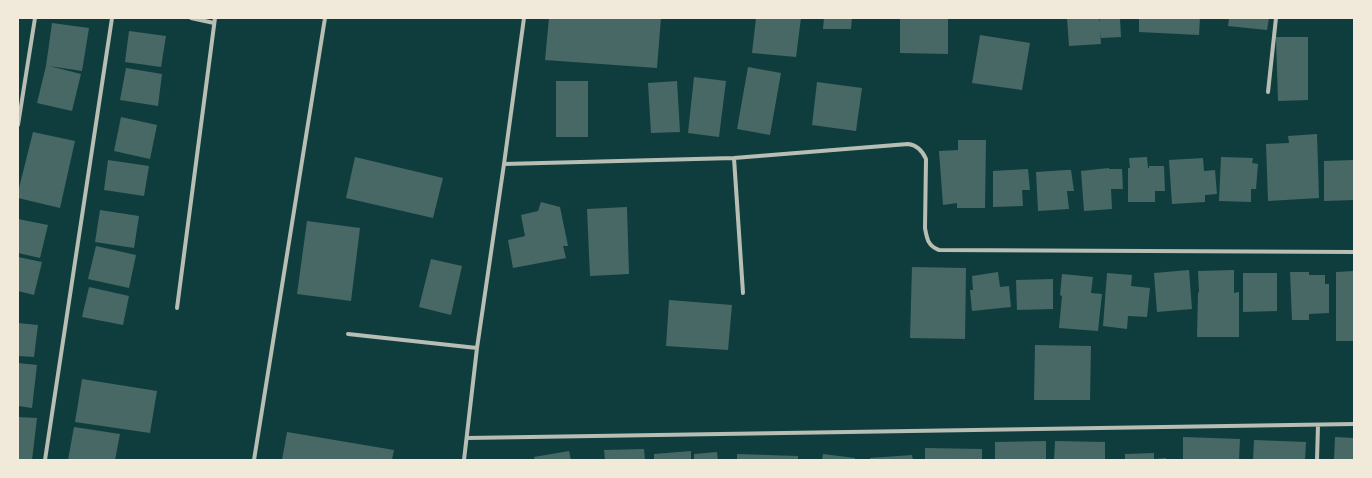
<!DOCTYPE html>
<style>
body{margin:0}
#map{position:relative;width:1372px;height:478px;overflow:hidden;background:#0f3d3e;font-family:Raleway,sans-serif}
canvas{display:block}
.frame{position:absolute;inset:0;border:19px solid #f1e9da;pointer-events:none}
</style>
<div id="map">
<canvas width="1372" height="478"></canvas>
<div class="frame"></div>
</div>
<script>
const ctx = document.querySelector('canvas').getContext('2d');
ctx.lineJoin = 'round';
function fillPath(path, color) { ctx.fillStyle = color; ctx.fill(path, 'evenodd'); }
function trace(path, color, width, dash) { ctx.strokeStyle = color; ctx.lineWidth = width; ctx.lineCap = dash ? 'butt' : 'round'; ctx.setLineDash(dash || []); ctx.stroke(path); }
fillPath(new Path2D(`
 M549,18H661L657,68L545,60Z
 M756,18H801L796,57L752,53Z
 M824,18H852L851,29H823Z
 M900,18H948V54L900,53Z
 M1067,18H1099V22L1100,18H1120L1121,37L1101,38L1100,30L1101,44L1069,46Z
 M1139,18H1200L1199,35L1139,32Z
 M1229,18H1269L1267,30L1228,26Z
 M52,23L89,28L82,71L49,66L81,74L72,111L37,103L46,66Z
 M129,31L166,36L161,67L125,62Z
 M980,35L1030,43L1022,90L972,83Z
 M1276,37H1308V100L1278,101Z
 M748,67L781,73L770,135L737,129Z
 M126,68L162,74L158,106L120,100Z
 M694,77L726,81L719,137L688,133Z
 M556,81H588V137H556Z
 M677,81L680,132L651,133L648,83Z
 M817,82L862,88L856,131L812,125Z
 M121,117L157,125L150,159L114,151Z
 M33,132L75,141L60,208L18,198V192Z
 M1317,134L1319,198L1268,201L1266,144L1289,143L1288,136Z
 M958,140H986L985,208H957V203L943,205L939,151L958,150Z
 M355,157L443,178L433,218L346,198Z
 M1147,157L1148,168H1149V166H1164L1165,191H1155V202H1128V168H1130L1129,158Z
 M1221,157L1253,158L1252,163L1258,164L1256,189H1251V202L1219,201Z
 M1203,158L1204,171L1215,170L1217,194L1205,195V202L1172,204L1169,160Z
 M108,160L149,166L144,196L104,190Z
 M1353,160L1354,200L1324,201V161Z
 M1109,168V169H1122L1123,189H1111L1112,209L1084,211L1081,171Z
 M1028,169L1030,190H1022L1023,206L993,207V171Z
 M1066,170H1071L1074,191H1067L1069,209L1038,211L1036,172Z
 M541,202L560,207L568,246H563L566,258L513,268L508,240L525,236L521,215L538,211Z
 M627,207L629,274L590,276L587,209Z
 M100,210L139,216L134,248L95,242Z
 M18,219L48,225L40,258L18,253Z
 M307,221L360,228L351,301L297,294Z
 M96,246L136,255L129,288L88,279Z
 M18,257L42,262L34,295L18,291Z
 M431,259L462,266L451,315L419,307Z
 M912,267L966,268L965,339L910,338Z
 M1189,270L1192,309L1157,312L1154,273Z
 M1234,270V293L1239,292V337H1197L1198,293L1199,292L1198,271Z
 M1354,271V341H1336V272Z
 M998,272L1000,287L1009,286L1011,307L972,311L970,290H973L972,276Z
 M1290,272H1309V275H1325V284H1329V313L1309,314V320H1292Z
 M1107,273L1132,275L1131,286L1150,288L1147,317L1128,316L1127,329L1103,326Z
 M1243,273H1277V311L1243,312Z
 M1062,274L1093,277L1091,293L1102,294L1098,331L1059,328L1062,296L1060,295Z
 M1053,279V309L1017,310L1016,280Z
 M89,287L129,296L123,325L82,317Z
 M669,300L732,305L728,350L666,346Z
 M18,323L38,325L34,357L18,356Z
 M1035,345L1091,346L1090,400H1034Z
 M18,363L37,365L32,408L18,406Z
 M82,379L157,391L150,433L75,422Z
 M18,417L37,418L32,460H18Z
 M74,427L120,434L115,460H68Z
 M287,432L394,450L392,460H282Z
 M1183,437L1240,439L1239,460H1183Z
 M1335,437L1354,438V460H1334Z
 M1254,440L1306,442L1305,460H1253Z
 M1046,441V460H995V442Z
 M1055,441L1105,442V460H1054Z
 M925,448L982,449V460H925Z
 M644,449L645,460H605L604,450Z
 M569,451L571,460H535L534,457Z
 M691,451V460H654V454Z
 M717,452L718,460H694V454Z
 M1154,453V459L1166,458V460H1125V454Z
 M737,454L798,456V460H737Z
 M823,454L855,458V460H822Z
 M912,455L913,460H870V458Z`), '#486865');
trace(new Path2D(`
 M191,18L214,23
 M1268,92L1276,18
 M18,125L35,18
 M734,158L743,293
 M504,164L734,158L908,144C917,145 922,150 926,159L925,228C927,239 928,246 939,250L1354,252
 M177,308L215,18
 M348,334L477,348
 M467,438L1354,424
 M45,460L112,18
 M254,460L325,18
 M464,460L477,348L504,164L524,18
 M1317,460L1318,425`), '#b8beb3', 4);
</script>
